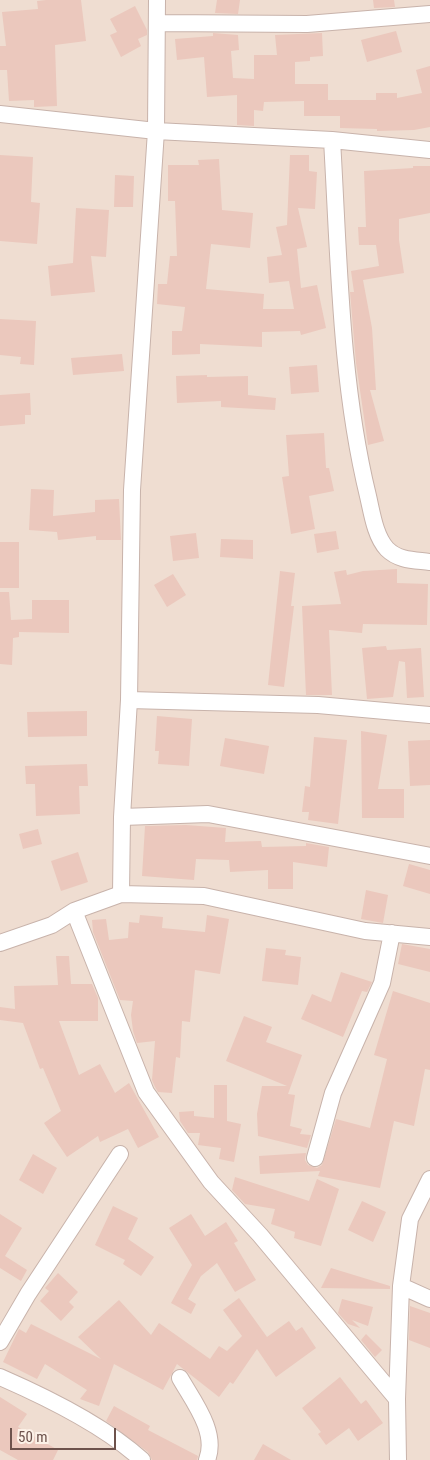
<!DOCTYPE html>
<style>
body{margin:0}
#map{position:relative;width:430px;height:1460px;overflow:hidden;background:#f9ece2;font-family:"Roboto Condensed",sans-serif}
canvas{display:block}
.scale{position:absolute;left:10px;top:1428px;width:106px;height:22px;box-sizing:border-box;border:2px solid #6d524c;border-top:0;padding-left:6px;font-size:15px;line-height:18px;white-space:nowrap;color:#6d524c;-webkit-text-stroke:4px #fcf1e7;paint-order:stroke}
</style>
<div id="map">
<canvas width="430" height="1460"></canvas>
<div class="scale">50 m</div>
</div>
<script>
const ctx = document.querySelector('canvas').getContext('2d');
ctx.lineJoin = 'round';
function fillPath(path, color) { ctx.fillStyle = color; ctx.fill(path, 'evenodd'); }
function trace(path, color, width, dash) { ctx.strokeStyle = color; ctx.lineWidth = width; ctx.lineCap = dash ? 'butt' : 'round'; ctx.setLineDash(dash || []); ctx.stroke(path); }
fillPath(new Path2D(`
 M0,0H430V1460H0Z`), '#efddd1');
fillPath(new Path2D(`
 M46,0H81L86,41L55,45L57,106L34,107V100L9,101L7,70H0V46H6L2,12L38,9L37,1Z
 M217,0H240L238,14L215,13Z
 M373,0H394L395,7L374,8Z
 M135,6L147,30V35L138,39L141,46L121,57L110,35L117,32L110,19Z
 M396,31L402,52L367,62L361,40Z
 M213,33L238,35L239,50L231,51L233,78L254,79V55H277L275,35L322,33L323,56L310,57V61L295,62V84H328V100H376V93H397V98L422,93L416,70L430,66V127L414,130L377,131V129L340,128V116H304V101L264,102L263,111L254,110V126L237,125V95L207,97L204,57L177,60L175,39L213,36Z
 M0,155L33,157L31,202L40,203L37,244L0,241Z
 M290,155H309V171L317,172L315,209L298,208L307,247L297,249L301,288L317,285L326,328L301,335L300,331L262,332V347L200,344V354L172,355V331H182L185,307L157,304L158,284H167L170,256H177L175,201H168V165H199L198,160L219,159L222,210L253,213L250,248L211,244L206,289L264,294L263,309H294L289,281L269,283L267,257L282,255L276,227L287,225Z
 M413,166H430V213L399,219V240L404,273L363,280L372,328L376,390H370L384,441L368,445L356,363L350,292H354L351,271L379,266L376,245H359L358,227H366L364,171L413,168Z
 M115,175L134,176L133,207H114Z
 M76,208L109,210L106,257L91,256L95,292L51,296L48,266L73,263Z
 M0,319L36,321L34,365L20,364L21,357L0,355Z
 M122,354L124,371L73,375L71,358Z
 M317,365L319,392L291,394L289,367Z
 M207,375V377L248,376V395L276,398L275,410L221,407V401L177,403L176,376Z
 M30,393L31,415H25V424L0,426V395Z
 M324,433L326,468H329L334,491L309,496L315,529L291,534L282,477L289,476L286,435Z
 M31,489L54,490L53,516L95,512V500L119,499L121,540H96V536L58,540L57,532L29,530Z
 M336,531L339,549L317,553L314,534Z
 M196,533L199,558L173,561L170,536Z
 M221,539L253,540V559L220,557Z
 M0,542H19V588H0Z
 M397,569V583L428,584L427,625L363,624L362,633L329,630L332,695H306L302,606L341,604L334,572L346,570L347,575L363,571Z
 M280,571L295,573L291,606H294L284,687L268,685Z
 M173,574L186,595L167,607L154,585Z
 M0,592H9L11,620L32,619V600H69V633L19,632V637L13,638L12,665L0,664Z
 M386,646L387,650L421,648L424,697L407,698L405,662L399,661L393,697L367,699L362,648Z
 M87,711V736L28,737L27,712Z
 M157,716L192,719L189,766L158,764L159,751H155Z
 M361,731L387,735L378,789H404V818H362Z
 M314,737L347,740L338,824L308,820L309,812H302L305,786L310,787Z
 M225,738L269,746L264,774L220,766Z
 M430,740V785L410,786L408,741Z
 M87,764L88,786H79L80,814L36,816L35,784H26L25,766Z
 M186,825L226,828L225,842L261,841L262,847L306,846V843L329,847L327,867L293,862V889H268V870L230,872L229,860L196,859L194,880L142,876L145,826Z
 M38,829L42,844L23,849L19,834Z
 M78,852L88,882L61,891L51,861Z
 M409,864L430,870V894L403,886Z
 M366,890L388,895L383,923L361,919Z
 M140,915L163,917L162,928L205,932L207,915L229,919L220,974L195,970L190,1022L182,1021L180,1058L176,1057L172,1093L158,1092L155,1087L152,1080L155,1041L137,1043L133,1031L131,1015L133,1001L120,1000L93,932L92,920L106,919L109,940L128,938L129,922L139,923Z
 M402,944L430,949V972L398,964Z
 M266,948L286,950L285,955L301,957L298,985L262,981Z
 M56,956H69L71,984H92L98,998V1021H59L79,1075L100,1064L115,1093L129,1083L159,1137L138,1148L128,1129L100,1142L98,1136L67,1157L44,1123L61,1111L43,1068L40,1069L23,1023L0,1020V1007L15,1009L14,986L58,985Z
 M341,972L372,982L367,992L362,991L343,1037L301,1019L312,994L331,1002Z
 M393,991L430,1003V1070L425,1069L414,1126L394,1121L380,1188L318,1176L320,1171L260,1174L259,1156L306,1153L305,1160L308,1165L317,1168L322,1165L336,1119L370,1128L387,1059L374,1055Z
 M244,1016L272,1027L266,1042L302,1055L288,1094L295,1095L290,1126L302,1129L300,1134L311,1135L307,1148L258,1136L257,1114L262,1086H287L226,1061Z
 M214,1085H227V1121L241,1124L234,1162L219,1159L221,1148L198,1145L200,1133H188L180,1121L179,1112L194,1111V1116L214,1118Z
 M33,1154L57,1168L43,1194L19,1180Z
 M235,1177L309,1201L317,1179L339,1189L321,1246L294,1238L295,1232L271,1224L275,1209L245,1204L232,1190Z
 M362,1201L386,1212L373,1242L348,1230Z
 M113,1206L138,1218L128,1239L154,1257L141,1276L123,1264L125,1260L95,1245Z
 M0,1214L22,1228L5,1256L27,1270L21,1281L0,1268Z
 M191,1214L205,1236L226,1222L238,1241L234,1243L256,1280L235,1292L217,1263L201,1276L188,1299L196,1304L191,1314L171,1303L192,1265L169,1228Z
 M331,1268L390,1286V1289L321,1288Z
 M58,1273L78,1292L69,1302L74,1307L61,1321L40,1301L49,1291L45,1288Z
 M239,1298L267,1337L289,1321L296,1331L302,1327L316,1348L276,1377L257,1349L233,1384L230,1382L219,1397L177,1364L163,1390L114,1364L99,1406L80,1399L87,1390L45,1364L37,1379L3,1362L19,1329L26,1333L31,1324L101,1359L78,1337L119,1300L151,1335L159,1323L210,1359L219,1346L227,1351L242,1336L223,1310Z
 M342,1299L373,1307L368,1326L352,1320L360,1328L348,1324L338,1313Z
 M410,1306L430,1313V1348L409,1340Z
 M366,1334L382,1350L375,1357L361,1340Z
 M340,1377L361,1404L366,1400L383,1423L358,1441L349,1428L326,1445L318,1434L321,1432L302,1408Z
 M0,1397L27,1414L18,1427L58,1450L53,1460H18L0,1450Z
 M114,1406L150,1426L148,1430L198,1456L197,1460H152L148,1452L106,1421Z
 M263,1444L291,1460H254Z`), '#ebc8bd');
const minor = new Path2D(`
 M158,23L307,24L430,14
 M0,114L156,131L332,140L430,150
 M332,140C339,258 340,381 368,496C372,513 375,536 387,549C399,561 415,560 430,562
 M129,700L318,705L430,715
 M122,817L208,814L430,856
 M121,894L122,817L129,700L132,490L156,131L157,0
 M74,911L146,1092L211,1182L260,1235L397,1399
 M0,943L52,925L74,911L121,894L204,896L365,931L430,937
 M315,1158L333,1093L382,983L392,933
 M401,1286L430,1299
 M0,1342L28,1294L120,1154
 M0,1377C46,1397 105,1426 142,1460
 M180,1378C193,1401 218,1432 207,1460
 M398,1460L397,1399L401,1286L410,1219L430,1179`);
trace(minor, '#c8b3ab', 18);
trace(minor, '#fff', 16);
</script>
